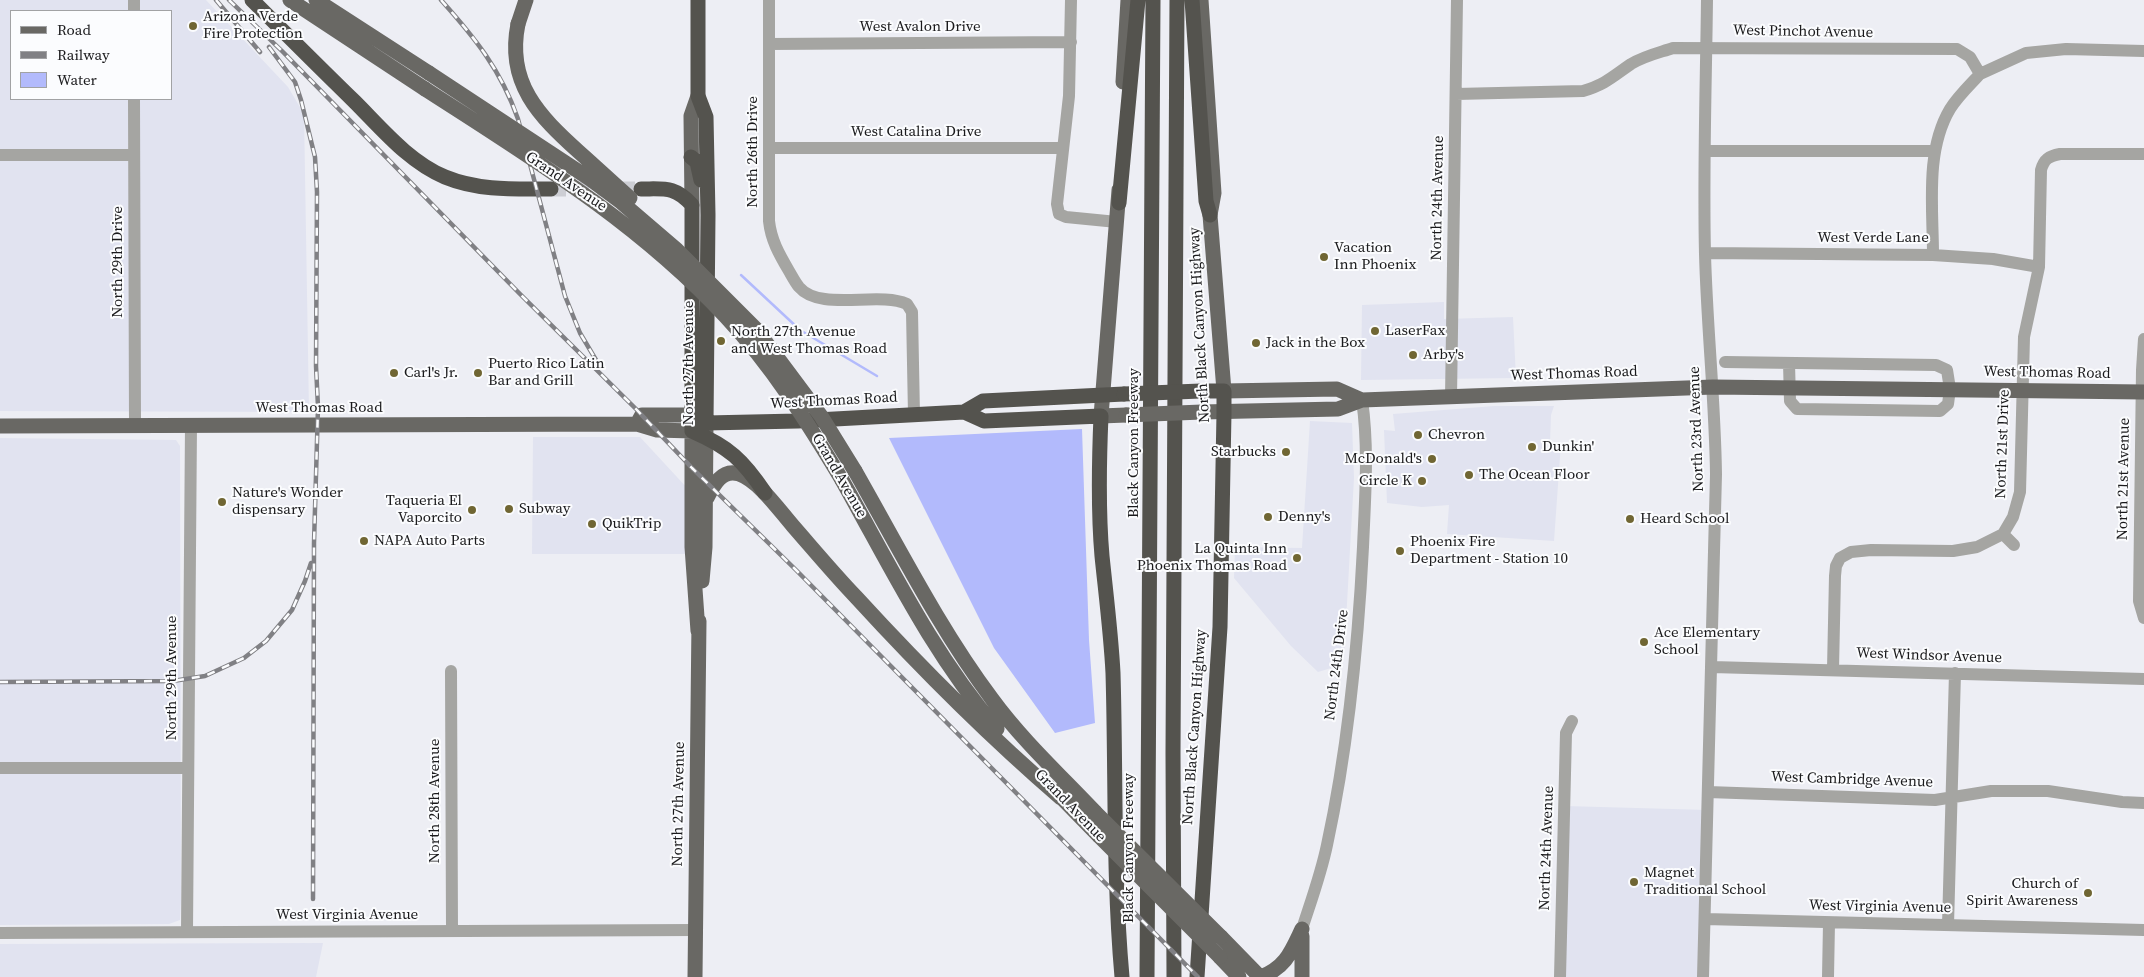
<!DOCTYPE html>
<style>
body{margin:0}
#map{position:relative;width:2144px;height:977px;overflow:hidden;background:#edeef4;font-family:"Source Serif 4",serif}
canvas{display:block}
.legend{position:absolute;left:10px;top:10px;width:162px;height:90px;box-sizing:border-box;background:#fbfcfe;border:1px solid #a1a2a4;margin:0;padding:6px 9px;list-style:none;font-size:15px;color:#1a1a1c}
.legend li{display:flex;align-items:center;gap:10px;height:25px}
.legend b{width:25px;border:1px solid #a1a2a4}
</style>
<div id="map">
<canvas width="2144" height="977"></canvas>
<ul class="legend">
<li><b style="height:6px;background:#696864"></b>Road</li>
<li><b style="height:6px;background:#808084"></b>Railway</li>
<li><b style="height:14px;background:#b2bafc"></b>Water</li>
</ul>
</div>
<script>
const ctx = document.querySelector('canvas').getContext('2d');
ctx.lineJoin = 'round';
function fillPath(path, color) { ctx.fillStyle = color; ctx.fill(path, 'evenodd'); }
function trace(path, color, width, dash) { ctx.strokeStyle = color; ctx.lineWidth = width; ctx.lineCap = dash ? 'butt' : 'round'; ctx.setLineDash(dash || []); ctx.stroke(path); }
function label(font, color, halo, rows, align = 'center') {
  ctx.font = font + ' "Source Serif 4",serif'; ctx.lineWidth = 4; ctx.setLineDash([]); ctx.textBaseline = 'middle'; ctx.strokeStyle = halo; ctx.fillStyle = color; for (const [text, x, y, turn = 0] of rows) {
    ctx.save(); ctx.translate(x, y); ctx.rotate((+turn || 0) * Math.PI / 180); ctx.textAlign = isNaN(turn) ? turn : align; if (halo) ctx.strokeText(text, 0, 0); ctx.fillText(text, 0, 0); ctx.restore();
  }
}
fillPath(new Path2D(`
 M0,0H206L288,87L304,114L309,412L0,411ZM11,11H171V99H11Z
 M1444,302V319L1513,317L1516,378L1361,380L1362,305Z
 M1494,406H1554L1551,415L1550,443H1561L1554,541L1447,534L1449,505L1422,507L1387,503L1384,430L1395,431L1393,414Z
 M1310,421L1352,423L1354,478L1344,657L1341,665L1318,672L1291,646L1234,578L1235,547L1302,548Z
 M533,437H640L689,490L688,554H532Z
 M0,438L176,440L180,446L181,900L180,920L169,924L0,925Z
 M1565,806L1708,810L1703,977H1560Z
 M323,943L316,977H0V944Z`), '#e1e3f0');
fillPath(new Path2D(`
 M1082,429L1089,640L1095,723L1055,733L994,648L889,438Z`), '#b2bafc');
trace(new Path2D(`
 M741,275L800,330L877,376`), '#b2bafc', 2.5);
trace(new Path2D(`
 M551,189H641`), '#cdced4', 15, [15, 8]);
trace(new Path2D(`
 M134,0V11
 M769,0V221C771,240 779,254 789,271C792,276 795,282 799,287C820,312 878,291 907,304L912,312L914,415
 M1071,0L1069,96L1057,204L1059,214L1066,217L1117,222
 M769,44L1071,42
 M1456,94L1583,91C1606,84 1612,77 1631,64C1644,56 1658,53 1673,48L1957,49L1970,57L1980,74L2026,53L2066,49L2144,51
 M134,99L135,426
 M769,148H1063
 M1706,151H1935
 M0,155H134
 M1705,253L1933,255L1993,259L2039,267
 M1933,255C1933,208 1925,151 1950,109C1958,96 1970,85 1980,74
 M2144,339L2142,370L2139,601L2144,618
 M1725,362L1936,365L1947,370L1950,389L1948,404L1940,411L1797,409L1790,401L1789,363
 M1451,397L1457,0
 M2003,534L2014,545
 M1712,667L2144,679
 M1833,669L1835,576L1836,566L1840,558L1851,552L1871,550L1953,551L1977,547L2003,534L2013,517L2020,492L2024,337L2039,267L2041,170C2044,159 2049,156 2060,154H2144
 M451,671L452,931
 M0,768H188
 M1708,792L1935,800L1991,791H2048L2122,802L2144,803
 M1705,919L2144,930
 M1948,925L1955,673
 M1302,929C1311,901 1321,874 1327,845C1348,748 1358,647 1363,547C1365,499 1369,448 1362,400
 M187,931L191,425
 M0,933L695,930
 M1560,977L1566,733L1572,721
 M1703,977L1716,474C1715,401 1707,328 1705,254C1703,170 1706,85 1707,0
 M1828,977L1829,923`), '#a5a5a2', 12);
trace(new Path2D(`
 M290,0L425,89
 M316,0L429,73
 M1201,0L1214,193L1210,215L1224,391L1337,389L1362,400
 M518,24L526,0
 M1123,82L1128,0
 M1119,190L1101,416L1126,415
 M692,205L691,116L698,96
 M1202,412L1338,409L1362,400L1713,387L2144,392
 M637,424L642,415H692L706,423L705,547L702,581
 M0,426L637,424L657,430L692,431V547L698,631
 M855,471C899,548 939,628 992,699C1022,740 1060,775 1095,812
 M842,480C891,567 932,653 997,729
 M707,498C713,486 722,468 739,474C759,481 779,510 793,526C814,550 834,574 856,597C921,668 989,736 1061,798
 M1055,791L1099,836
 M1221,937L1260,977
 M1220,957L1239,977
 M695,977L699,621
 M1261,977C1286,967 1291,952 1302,929
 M1302,977V936`), '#696864', 15);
trace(new Path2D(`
 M252,0C286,34 320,68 355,102C382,129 409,162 445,177C479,191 515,189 551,189
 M698,0V96L706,117L708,215L706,423
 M1192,0L1206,201L1210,215
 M691,157L697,162L701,180
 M641,189C665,189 675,186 692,205V431
 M1119,203L1138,0
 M964,412L984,421L1101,416C1099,462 1098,510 1102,556C1106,595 1111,634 1113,673C1116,775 1113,876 1122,977
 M692,431L706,423L798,421L964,412L983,401L1124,394
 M692,431C729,447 743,460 765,493
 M1147,977L1153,0
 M1174,977L1173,753L1177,0
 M1197,977L1220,627L1224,413V391H1201`), '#54534e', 15);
const rail = new Path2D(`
 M216,0L260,52
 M229,0L283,52L520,294L636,409L692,468L796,570L1198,977
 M441,0C475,38 501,70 518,119L565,296L580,333L599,365
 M269,47L295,82L301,100L315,157L317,192L316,366L318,407L314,543L313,899
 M0,682L173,681L205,676L244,658L266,641L292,610L305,581L311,563`);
trace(rail, '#808084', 4.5);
trace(rail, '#fbfcfe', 2.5, [8]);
trace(new Path2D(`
 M518,24C506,83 539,116 579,152C596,167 613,183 630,198
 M429,73L590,179L621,202L677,250L756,329L821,416L855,471
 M425,89C532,158 639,223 726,317C772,366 808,423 842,480
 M1126,415L1202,412
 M1095,812L1221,937
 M1099,836L1220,957`), '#696864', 15);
trace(new Path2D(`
 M1124,394L1201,391`), '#54534e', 15);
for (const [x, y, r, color] of [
 [193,26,5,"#706633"],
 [1324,257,5,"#706633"],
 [1375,331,5,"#706633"],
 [721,341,5,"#706633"],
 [1256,343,5,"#706633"],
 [1413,355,5,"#706633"],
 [394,373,5,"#706633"],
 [478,373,5,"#706633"],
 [1418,435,5,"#706633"],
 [1532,447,5,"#706633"],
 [1286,452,5,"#706633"],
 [1432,459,5,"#706633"],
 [1469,475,5,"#706633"],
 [1422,481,5,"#706633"],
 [222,502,5,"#706633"],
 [509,509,5,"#706633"],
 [472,510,5,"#706633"],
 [1268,517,5,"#706633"],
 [1630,519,5,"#706633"],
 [592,524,5,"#706633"],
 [364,541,5,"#706633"],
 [1400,551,5,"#706633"],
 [1297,558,5,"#706633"],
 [1644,642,5,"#706633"],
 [1634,882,5,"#706633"],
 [2088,893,5,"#706633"]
]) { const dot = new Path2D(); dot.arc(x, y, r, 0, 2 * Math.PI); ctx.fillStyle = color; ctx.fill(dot); trace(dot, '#fbfcfe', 2); }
label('15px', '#1a1a1c', '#fbfcfe', [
 ["Arizona Verde",203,17],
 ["Fire Protection",203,34],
 ["Vacation",1334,248],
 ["Inn Phoenix",1334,265],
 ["LaserFax",1385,331],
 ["North 27th Avenue",731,332],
 ["and West Thomas Road",731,349],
 ["Jack in the Box",1266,343],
 ["Arby's",1423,355],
 ["Puerto Rico Latin",488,364],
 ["Bar and Grill",488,381],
 ["Carl's Jr.",404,373],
 ["Chevron",1428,435],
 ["Dunkin'",1542,447],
 ["Starbucks",1276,452,"right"],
 ["McDonald's",1422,459,"right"],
 ["The Ocean Floor",1479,475],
 ["Circle K",1412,481,"right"],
 ["Nature's Wonder",232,493],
 ["dispensary",232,510],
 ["Taqueria El",462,501,"right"],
 ["Vaporcito",462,518,"right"],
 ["Subway",519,509],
 ["Denny's",1278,517],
 ["Heard School",1640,519],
 ["QuikTrip",602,524],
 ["NAPA Auto Parts",374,541],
 ["Phoenix Fire",1410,542],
 ["Department - Station 10",1410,559],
 ["La Quinta Inn",1287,549,"right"],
 ["Phoenix Thomas Road",1287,566,"right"],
 ["Ace Elementary",1654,633],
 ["School",1654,650],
 ["Magnet",1644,873],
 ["Traditional School",1644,890],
 ["Church of",2078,884,"right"],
 ["Spirit Awareness",2078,901,"right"]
], 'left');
label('15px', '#1a1a1c', '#fbfcfe', [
 ["West Avalon Drive",920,27],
 ["West Pinchot Avenue",1803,32,1],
 ["West Catalina Drive",916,132],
 ["North 26th Drive",753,152,-90],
 ["Grand Avenue",566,182,34],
 ["North 24th Avenue",1438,198,-89],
 ["West Verde Lane",1873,238],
 ["North 29th Drive",118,262,-90],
 ["North Black Canyon Highway",1200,325,-93],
 ["North 27th Avenue",689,363,-90],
 ["West Thomas Road",2047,373,1],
 ["West Thomas Road",1574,374,-2],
 ["West Thomas Road",834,401,-3],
 ["West Thomas Road",319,408],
 ["North 23rd Avenue",1697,429,-92],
 ["Black Canyon Freeway",1134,443,-90],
 ["North 21st Drive",2003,444,-88],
 ["Grand Avenue",839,476,60],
 ["North 21st Avenue",2124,479,-89],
 ["West Windsor Avenue",1929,656,2],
 ["North 24th Drive",1337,665,-83],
 ["North 29th Avenue",172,678,-90],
 ["North Black Canyon Highway",1195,727,-86],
 ["West Cambridge Avenue",1852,780,2],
 ["North 28th Avenue",435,801,-90],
 ["North 27th Avenue",679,804,-89],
 ["Grand Avenue",1070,806,46],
 ["Black Canyon Freeway",1129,848,-90],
 ["North 24th Avenue",1547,848,-88],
 ["West Virginia Avenue",1880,907,1],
 ["West Virginia Avenue",347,915]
]);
</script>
